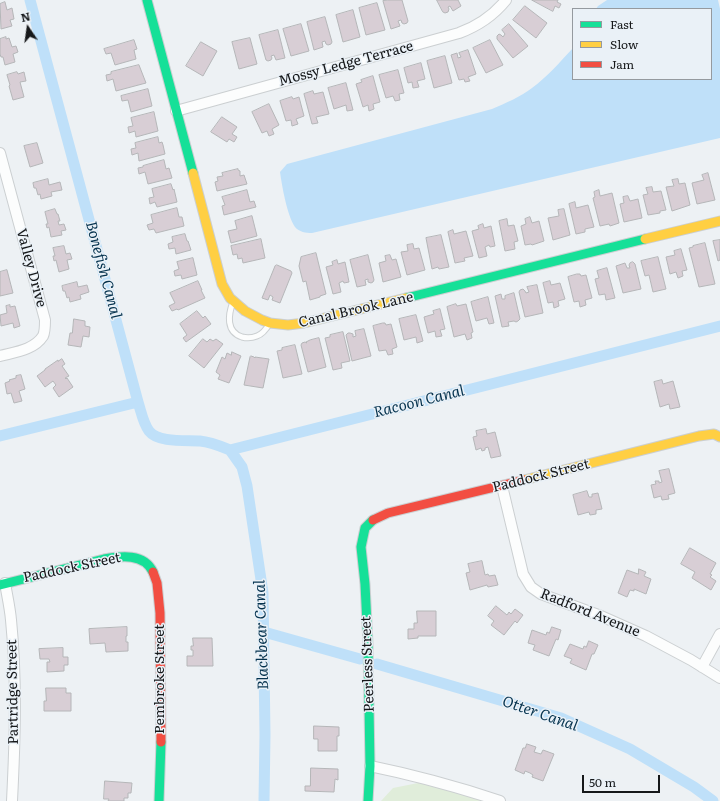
<!DOCTYPE html>
<style>
body{margin:0}
#map{position:relative;width:720px;height:801px;overflow:hidden;background:#edf1f4;font-family:Literata,serif}
canvas{display:block}
.legend{position:absolute;left:572px;top:8px;width:140px;height:72px;box-sizing:border-box;background:#eaf1f7;border:1px solid #959a9f;margin:0;padding:5px 7px;list-style:none;font-size:12px;color:#16181a}
.legend li{display:flex;align-items:center;gap:8px;height:20px}
.legend b{width:20px;border:1px solid #959a9f}
.north{position:absolute;left:8px;top:8px;width:40px;height:40px;-webkit-text-stroke:3px #eaf1f7;paint-order:stroke;rotate:347deg;font-size:11px;font-weight:700;line-height:16px;text-align:center;color:#16181a}
.north::after{content:'';display:block;margin:auto;width:14px;height:18px;background:#16181a;clip-path:polygon(50% 0,100% 100%,50% 72%,0 100%)}
.scale{position:absolute;left:582px;top:775px;width:78px;height:18px;box-sizing:border-box;border:2px solid #16181a;border-top:0;padding-left:5px;font-size:12px;line-height:14px;white-space:nowrap;color:#16181a;-webkit-text-stroke:3px #eaf1f7;paint-order:stroke}
</style>
<div id="map">
<canvas width="720" height="801"></canvas>
<ul class="legend">
<li><b style="height:5px;background:#16e098"></b>Fast</li>
<li><b style="height:5px;background:#ffcf43"></b>Slow</li>
<li><b style="height:5px;background:#f24e42"></b>Jam</li>
</ul>
<div class="north">N</div>
<div class="scale">50 m</div>
</div>
<script>
const ctx = document.querySelector('canvas').getContext('2d');
ctx.lineJoin = 'round';
function fillPath(path, color) { ctx.fillStyle = color; ctx.fill(path, 'evenodd'); }
function trace(path, color, width, dash) { ctx.strokeStyle = color; ctx.lineWidth = width; ctx.lineCap = dash ? 'butt' : 'round'; ctx.setLineDash(dash || []); ctx.stroke(path); }
function label(font, color, halo, rows, align = 'center') {
  ctx.font = font + ' Literata,serif'; ctx.lineWidth = 3; ctx.setLineDash([]); ctx.textBaseline = 'middle'; ctx.strokeStyle = halo; ctx.fillStyle = color; for (const [text, x, y, turn = 0] of rows) {
    ctx.save(); ctx.translate(x, y); ctx.rotate((+turn || 0) * Math.PI / 180); ctx.textAlign = isNaN(turn) ? turn : align; if (halo) ctx.strokeText(text, 0, 0); ctx.fillText(text, 0, 0); ctx.restore();
  }
}
fillPath(new Path2D(`
 M418,783H438L498,797L505,801H381L393,788Z`), '#e0edda');
fillPath(new Path2D(`
 M607,0H718L720,9V138L312,233C306,233 299,232 295,227C287,215 282,186 280,172L287,164L492,109C506,103 520,97 532,88C547,77 560,62 573,48V79H711V9H596L598,6Z`), '#bfe0f9');
trace(new Path2D(`
 M138,402C141,411 143,423 149,431C158,443 187,440 200,441C211,442 220,446 230,450L720,326
 M0,436L138,402L30,0
 M230,450L242,467L247,486L263,593L265,735L264,801
 M264,632L360,659
 M377,664L561,718L630,749L694,787L713,801`), '#bfe0f9', 11);
const building = new Path2D(`
 M388,0H402L408,21L407,23L404,24L402,23L401,20L398,21L400,26L391,29L383,1Z
 M437,0H458L461,6L453,11L450,6L448,7L449,9L448,12L445,13L443,12Z
 M532,0H558L557,2L561,4L559,8L555,6L553,11Z
 M5,2L7,10L12,8L14,19L10,20L12,26L1,29L0,4Z
 M377,3L385,30L366,35L359,8Z
 M525,6L547,23L536,38L513,20Z
 M353,10L360,37L343,42L336,15Z
 M325,17L332,42L331,44L328,45L326,44L325,41L322,42L323,47L314,50L307,22Z
 M301,24L309,51L291,56L283,29Z
 M509,24L528,46L513,58L497,39V36L499,34L501,35L503,37L505,34L502,30Z
 M278,30L285,58L276,60L274,55L271,56L272,58L271,60L268,61L266,60L259,35Z
 M6,37V39L9,38L12,47L16,46L18,52L13,54L15,62L5,65L3,57H1L0,54V39Z
 M250,38L257,64L239,69L232,42Z
 M134,40L137,49L134,50L136,59L115,65L111,53L106,54L104,49Z
 M490,40L503,65L486,73L473,48Z
 M201,42L217,51L203,76L186,66Z
 M468,50L476,74L468,77L470,81L465,82L464,79L459,80L451,55L457,53L458,58L461,57L459,53Z
 M445,56L452,83L434,88L427,61Z
 M421,63L425,79L417,81L419,87L413,88L412,82L408,83L404,68Z
 M139,65L146,83L116,91L113,79L107,81L106,75L111,74V72Z
 M398,70L404,93L399,94L400,100L395,101L393,96L386,98L379,75Z
 M17,72L18,74L24,72L26,81L20,82L24,97L13,100L9,86L10,85L7,75Z
 M373,76L380,102L373,104L374,109L369,111L368,105L363,107L356,84L362,82L361,80Z
 M346,83L353,110L347,111L346,105L334,109L328,88Z
 M148,89L152,106L131,112L128,100L122,101L121,96Z
 M313,91L314,94L323,92L329,114L316,117L318,123L312,124L304,94Z
 M292,97L293,99L299,97L304,116L296,119L298,124L292,126L291,120L286,121L280,101Z
 M269,104L279,125L272,129L274,134L269,136L267,131L262,133L252,112Z
 M154,112L158,131L136,137L135,131L129,133L128,127L133,126L131,118Z
 M222,117L237,127L232,134L237,137L234,142L229,139L227,142L211,132Z
 M158,137L159,143L162,142L163,145L165,154L139,161L138,153L132,155L131,149L136,148L135,143Z
 M37,143L43,163L30,167L24,146Z
 M164,160L166,169L169,168L172,178L148,184L145,172L139,174L138,168L143,167V166Z
 M238,169V170L240,171V176L244,175L247,184L217,191L215,182L218,181L217,177L223,176L222,173Z
 M708,173L715,200L697,204L692,183L704,180L702,175Z
 M48,179L49,185L60,182L62,190L51,192L52,196L41,199L40,194L38,195L36,188H34L33,183Z
 M678,179L679,184L685,183L690,205L672,211L666,187L674,186L672,180Z
 M171,184L173,190L174,189L177,202L157,207L155,202L150,204L149,198L154,197L152,189Z
 M652,187L653,192L661,191L666,210L660,211V213L648,215L643,195L648,194L646,188Z
 M247,190L250,202L254,201L256,207L224,215L222,206L225,205L222,197Z
 M599,190L600,196L612,193L619,223L610,226L609,224L600,226L593,198L595,197L594,192Z
 M628,196L630,201L638,199L642,218L624,222L620,204L624,203L623,197Z
 M575,202L576,208L588,205L594,227L585,229V232L576,234L569,204Z
 M177,208L179,217H182L184,226L156,233L154,229L149,230L147,225L153,223L151,215Z
 M55,209L57,214H58L60,221H58L59,225L64,224L66,230L61,231L62,235L51,237L49,227L47,228L46,224H48L45,212Z
 M564,209L570,235L553,240L548,218L559,216L558,210Z
 M252,216L257,236L231,243L228,231L237,229L235,221Z
 M530,217L532,223L539,221L544,241L532,245L531,244L525,245L521,226L526,224L525,219Z
 M507,219L508,226L514,225L518,241L514,242L515,249L505,251L499,221Z
 M483,224L484,228L491,226L495,246L490,247L489,245L485,247L487,256L479,258L472,231L479,229L478,226Z
 M453,230L454,234L466,231L473,256L464,258L465,261L455,263L448,232Z
 M185,234L187,241H188L191,250L176,254L175,248L169,249L168,244L173,242L172,237Z
 M441,235L449,267L439,269L438,267L432,269L426,238Z
 M261,239L265,258L243,263L242,258L238,259L237,254L233,255L231,246Z
 M720,240V260L718,261L713,241Z
 M705,243L715,284L699,287L689,248L693,247V246Z
 M413,244L414,249L419,248L425,270L407,275L401,252L408,251L407,245Z
 M64,246L66,254L70,253L72,259L67,260L69,269L59,272L56,260L54,261L53,256H55L53,248Z
 M681,249L687,270L682,271L683,276L678,278L676,272L670,274L666,257L675,255L674,251Z
 M316,253L326,294L320,296V297L310,300L306,281L303,282L299,266L301,257Z
 M368,255L374,280L373,282L371,283L368,282V279L365,280L366,285L357,287L350,260Z
 M390,255L392,260L396,259L401,277L383,282L379,263L386,261L385,256Z
 M658,257L666,289L653,292L649,275L645,276L641,261Z
 M193,258L197,275L182,279L181,275L175,276L174,271L179,269L177,262Z
 M337,260L338,264L345,262L349,282L344,283L343,281L339,283L341,292L333,294L326,267L333,265L332,262Z
 M633,262L635,264L641,289L623,293L616,266L625,263L627,268H630L629,265L630,263Z
 M277,265L291,271L292,273L280,303L272,300L273,297L270,295L268,300L262,298L275,266Z
 M607,268L615,298L606,300L605,294L599,295L595,279L599,278L597,271Z
 M7,270L13,293L0,296V272Z
 M577,274H580L581,276L586,275L592,298L585,300L586,305L580,307L579,301L574,302L568,277Z
 M198,281L202,290H201L205,298L178,310L177,309L172,311L169,306L175,303L170,293Z
 M550,281L551,285L560,283L565,299L558,301L559,306L554,308L553,302L548,303L543,283Z
 M77,282L78,287L87,285L89,292L80,295L81,299L70,302L69,297L67,298L65,291H63L62,286Z
 M537,285L543,313L525,317L519,292L520,290L523,289L525,291L526,293L529,292L527,287Z
 M514,293L520,319L518,321L516,322L514,321L508,322L509,326L502,327L495,296L501,294L502,299H505V296Z
 M488,297L494,323L489,324L487,318L476,321L471,302Z
 M456,304L457,306L466,304L473,332L471,333L472,338L467,340L465,334L454,337L447,307Z
 M10,305V307L15,306L20,326L14,328L13,323L1,326L0,315L7,313L6,306Z
 M440,309L445,329L440,330L442,336L436,337L435,331L428,333L424,317L434,314L433,311Z
 M197,311L203,318L205,316L211,324L186,342L183,338L187,335L180,324Z
 M416,315L423,341L417,343L416,337L404,340L399,319Z
 M74,319L85,321V326L90,327L89,337L83,336L81,347L68,345L70,333H72Z
 M383,323H385L386,325L391,324L397,347L392,349L393,354L388,355L386,350L379,351L373,326Z
 M364,329L371,356L352,361L346,335L348,333H350L353,334V337L356,336L355,331Z
 M343,332L350,361L341,363L342,368L333,370L325,338L330,337V335Z
 M319,338L326,367L308,372L301,345L302,343L305,342L307,343L306,342L310,340Z
 M203,339L207,342L210,339L213,341L216,339L223,344L204,368L189,356Z
 M295,345L302,374L283,378L277,351L282,350V348Z
 M232,352L241,356L229,383L218,379L220,375L216,372L222,357L225,359L227,353L231,355Z
 M251,356L254,357L255,358V357L269,359L263,388L244,385L250,357Z
 M62,359L65,364L62,366L69,376L65,378L66,379L67,378L73,387L59,397L53,388L56,385L53,381L45,387L37,376L45,370V369L58,360V361Z
 M21,375L25,389L19,391L22,401L14,403L11,393L7,394L5,383L10,381L9,380L16,378V376Z
 M662,380L663,384L673,381L680,407L670,409L669,404L660,407L654,382Z
 M486,429L487,434L495,432L501,456L491,458L488,447L485,448V450L482,451L481,448L476,450L473,437L477,436L476,431Z
 M669,469L675,493L668,495L669,499L662,500L661,496L654,498L651,485L656,484L655,481H659V483L662,482L659,471Z
 M587,491L589,497H592V494H593L598,493L602,509L596,510V514L590,515L589,512L578,515L573,495Z
 M690,548L716,563L710,574L712,575L710,577L716,581L711,590L692,578L695,572L681,564Z
 M482,561L485,575L488,574L489,576L495,575L498,585L488,587L487,585L470,590L466,573L470,572L468,564Z
 M639,569L646,572L644,576L651,579L646,594L634,589V591L630,590L627,597L618,593L627,570L638,574Z
 M496,606L507,615L509,612L511,614L515,609L523,615L517,623L515,621L504,635L491,625L494,621L488,616Z
 M417,611H436V636H418V638L408,639V629H414V623H417Z
 M127,627V636H126V642H128V651L106,652L105,643L90,644L89,629Z
 M552,627L561,630L558,640L556,639L549,656L533,650L535,645L528,643L532,630L546,635L547,632L549,633Z
 M193,638H212L213,666H187V656H193V650H191V646H193Z
 M589,641L598,645L594,654H592L586,670L570,663L572,659L564,656L570,644L583,649L584,646L586,647Z
 M63,648V657H68V665H64V671L47,672V662H50L49,659H40L39,649Z
 M46,688H66V693H71V711H44V701H46Z
 M314,726L339,727V736H337V751H318V739H314Z
 M527,744L536,747L534,752L541,754L543,750L554,754L543,781L532,777L533,775L530,773L525,771L524,774L515,770L523,748H525Z
 M311,768L338,769V780L335,779L334,792L305,791V786H310Z
 M105,781L132,783L131,793H128V798H124V801H108L109,799H104Z`);
fillPath(building, '#d8ced5');
trace(building, '#b5b6b8', 1);
const lane = new Path2D(`
 M233,302C228,315 226,332 242,337C246,338 252,338 257,336C263,334 267,328 270,323`);
const street = new Path2D(`
 M176,111L459,33C478,26 493,16 506,0
 M0,153L45,320C45,325 45,332 43,336C34,350 15,352 0,356
 M502,486L523,574L531,587L541,594L601,616L646,636L691,660L720,678
 M5,583C7,595 10,608 11,620C17,680 15,741 12,801
 M702,667L720,634
 M370,766C414,775 458,787 500,801`);
const fast = new Path2D(`
 M147,0L193,173
 M406,298L645,239
 M0,585L104,559C121,556 144,553 153,572
 M159,801L161,742
 M368,801L370,766L368,644L365,584L361,547L365,528L373,520`);
const slow = new Path2D(`
 M193,173L222,284L230,298L245,311L262,320L270,323L288,325L304,323L406,298
 M645,239L720,221
 M524,480L699,436L714,434L720,437`);
const jam = new Path2D(`
 M373,520L388,513L524,480
 M153,572L157,583L160,613L161,742`);
trace(lane, '#cbcfd1', 7);
trace(street, '#cbcfd1', 12);
trace(fast, '#cbcfd1', 11);
trace(slow, '#cbcfd1', 11);
trace(jam, '#cbcfd1', 11);
trace(lane, '#fcfdfd', 5);
trace(street, '#fcfdfd', 10);
trace(fast, '#16e098', 9);
trace(slow, '#ffcf43', 9);
trace(jam, '#f24e42', 9);
label('14px', '#16181a', '#eaf1f7', [
 ["Mossy Ledge Terrace",346,64,-15],
 ["Valley Drive",31,268,75],
 ["Canal Brook Lane",356,310,-13],
 ["Paddock Street",541,476,-14],
 ["Paddock Street",72,568,-12],
 ["Radford Avenue",590,613,22],
 ["Peerless Street",368,664,-92],
 ["Pembroke Street",160,679,-90],
 ["Partridge Street",13,692,-91]
]);
label('italic 15px', '#04324e', '#eaf1f7', [
 ["Bonefish Canal",103,270,75],
 ["Racoon Canal",419,402,-14],
 ["Blackbear Canal",262,635,-92],
 ["Otter Canal",540,714,19]
]);
</script>
